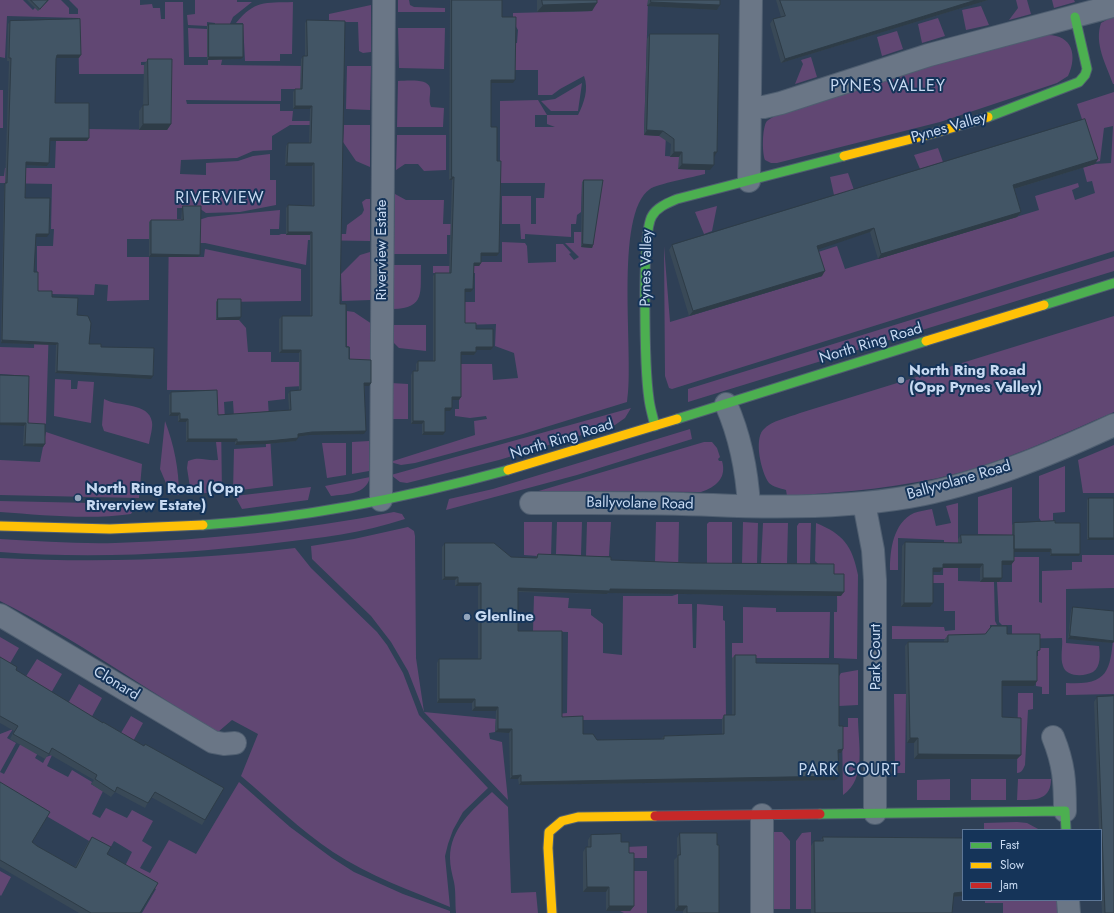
<!DOCTYPE html>
<style>
body{margin:0}
#map{position:relative;width:1114px;height:913px;overflow:hidden;background:#2f4056;font-family:Jost,sans-serif}
canvas{display:block}
.legend{position:absolute;left:962px;top:829px;width:140px;height:72px;box-sizing:border-box;background:#153459;border:1px solid #5d7696;margin:0;padding:5px 7px;list-style:none;font-size:12px;color:#c8daf2}
.legend li{display:flex;align-items:center;gap:8px;height:20px}
.legend b{width:20px;border:1px solid #5d7696}
</style>
<div id="map">
<canvas width="1114" height="913"></canvas>
<ul class="legend">
<li><b style="height:5px;background:#4caf50"></b>Fast</li>
<li><b style="height:5px;background:#ffc107"></b>Slow</li>
<li><b style="height:5px;background:#c62828"></b>Jam</li>
</ul>
</div>
<script>
const ctx = document.querySelector('canvas').getContext('2d');
ctx.lineJoin = 'round';
function fillPath(path, color) { ctx.fillStyle = color; ctx.fill(path, 'evenodd'); }
function trace(path, color, width, dash) { ctx.strokeStyle = color; ctx.lineWidth = width; ctx.lineCap = dash ? 'butt' : 'round'; ctx.setLineDash(dash || []); ctx.stroke(path); }
function label(font, color, halo, rows, align = 'center') {
  ctx.font = font + ' Jost,sans-serif'; ctx.lineWidth = 4; ctx.setLineDash([]); ctx.textBaseline = 'middle'; ctx.strokeStyle = halo; ctx.fillStyle = color; for (const [text, x, y, turn = 0] of rows) {
    ctx.save(); ctx.translate(x, y); ctx.rotate((+turn || 0) * Math.PI / 180); ctx.textAlign = isNaN(turn) ? turn : align; if (halo) ctx.strokeText(text, 0, 0); ctx.fillText(text, 0, 0); ctx.restore();
  }
}
fillPath(new Path2D(`
 M0,0H23L33,10L42,0H61L69,8V14H78V9L69,0H140V5L152,4L153,8H160L161,19H165V2H183L184,65H208V57H189L188,28L207,29V31H215V23L207,22V26L188,25L187,15L195,14V0H237V2H252L233,17L229,26L221,65L302,66L308,89H281V101L186,100L187,104H280V111H293L292,121H313V125H290L272,136V150L253,151L237,158L181,160L180,174L206,175V163L238,161L253,156L270,154V180H276V205L240,212L206,213L199,208H177V219L199,220L208,217L280,210L279,229H270V235H279L281,234H346L347,225L362,214L364,210L362,202L366,199H370V241L308,240L306,265L205,243H181V257H204L205,249L301,269V301L217,302V320H239L246,328L248,352H271V362H303V386L285,387V399L268,401L273,486L233,491L234,449L266,447L265,416L234,417L233,401L224,402L225,420L221,421L222,492L191,494L187,468L188,461C200,456 205,461 218,460L216,442L215,390H167L169,222L149,239H127V257H149V300L107,301L108,285L95,284L94,295L8,293L37,275V246H53L54,229H51L52,184L0,183V176H4L5,168H55L56,140L87,129L167,130V61L141,62V65H144V74H79L78,18L7,16L5,58L0,57Z
 M398,0H409L410,5L414,7L445,8V12H398Z
 M592,0H648L644,135H666L665,156L679,157V169L705,170V174C694,177 657,184 650,189C613,214 635,358 627,402L523,434L415,463L401,465L390,462L475,435L474,421L487,419L486,416L470,418L455,416V409H459V374L456,364H492L493,380L518,378L514,353L495,346L496,324L463,325V302H475V273H433V266H479V262H502V242L525,243L527,246L528,263L556,262V244H563L571,253L569,254L574,260L579,257L565,243H574V232H587L582,183L581,212L577,215L576,224H571V237L525,234V239H521L520,224H502V196H531V224H536V198H544L545,183H500V101L538,100L547,115H578C584,103 589,89 584,76L560,89L552,95H538V70H514L486,44L517,43L518,30L513,22V13L592,11ZM535,115H547V124L555,127H535Z
 M1016,0H1027L1031,14L1009,20L1018,8Z
 M1052,0H1074L1075,2L1054,8Z
 M293,2L292,54H280V61H245L243,23H236C255,0 264,3 293,2Z
 M371,5V52L363,53L359,51L358,22H329V14Z
 M981,6L989,25L966,30L962,10Z
 M1114,16V84H1113C1106,64 1094,44 1101,23Z
 M938,18L945,36L922,43L918,24Z
 M398,28H445L444,69L399,68Z
 M897,31L903,49L882,56L877,37Z
 M1046,35C1072,34 1078,55 1068,76L1057,83L940,122L777,163H771L765,160C762,153 762,127 767,121C769,119 772,118 775,116L932,64Z
 M811,57L817,77L795,84L803,64L801,60Z
 M347,66H371L370,110L346,109Z
 M398,81C406,81 428,78 430,88C431,95 428,99 431,107L444,108L443,127H397Z
 M582,83L578,111H551L541,101L555,99Z
 M0,90H3V128H0Z
 M1114,92V251L672,389L669,388L665,376L664,246L670,322L822,276L815,253L837,246L845,269L1039,210L1035,196L1078,183L1079,187L1072,190L1075,200L1095,193L1092,181L1087,182L1083,167L1095,164L1111,163L1113,126L1104,128L1100,161L1096,162L1077,104Z
 M344,125H370V167L356,161L343,142Z
 M397,135H446V170L424,171L418,164H405L396,170Z
 M938,148L943,162L920,169L914,155Z
 M848,173L854,190L834,195L830,177Z
 M395,194L406,200H444L443,224H455V235H447V254H394Z
 M717,206L712,231L704,234L695,212Z
 M370,252L371,300L342,301L341,274L360,255Z
 M1114,257V271L688,402V389Z
 M394,265H421C420,292 426,308 393,309Z
 M347,311L354,312L372,324L370,363L350,362V347L347,346Z
 M1114,316V412C1065,433 1010,459 958,473C902,488 845,492 787,496L786,490C780,488 773,487 769,483C761,472 754,440 763,430C772,420 788,418 800,413Z
 M35,319L49,324L46,423L44,426H26L28,376L0,374V347L34,348Z
 M392,325H426V351L399,348L392,341Z
 M55,379L71,380V389H77L78,381L94,382L91,423L54,416Z
 M391,383L408,384V419H391Z
 M104,399C118,407 149,402 152,422C153,428 150,437 149,444L104,431L102,425Z
 M631,408L625,418L615,425L499,460L407,483L400,482L391,475Z
 M165,421C174,445 179,469 179,495H171L160,469Z
 M690,429L692,439L577,475L446,510L449,499L493,489Z
 M46,432L142,464L139,498L0,495V460L40,462Z
 M369,441V471L352,474V442Z
 M704,442H712L717,448L720,457L718,459L719,461H722C727,478 716,487 701,492L565,491L533,495L532,493Z
 M322,443H346V475L327,478Z
 M1114,445V493H1083L1078,460Z
 M1065,466V512L1053,513V521H1041L1039,518V476Z
 M370,477C366,495 346,494 331,496L325,486Z
 M311,487L308,500L242,509L235,496Z
 M1012,487V535L978,534V497Z
 M0,501L137,504L131,514C89,520 43,515 0,512Z
 M958,503V581L994,582L995,621L997,625H990L991,655L958,639H892V626L944,627L945,631L955,630V611H944V583H930V575H943L944,540L898,538V570H890C890,550 893,523 914,513C919,511 927,510 932,509L936,526L951,523L946,506Z
 M394,512L402,514L405,519C363,533 320,538 276,543C185,554 92,559 0,552V539C38,541 77,544 115,543C209,540 302,530 394,512Z
 M524,522H552L551,557L524,555Z
 M557,522H582L581,555L556,554Z
 M587,522H611L609,556H586Z
 M656,522H679L678,574H668V562H655Z
 M709,522H732V564H707V524Z
 M743,522L758,523L757,564L742,563Z
 M763,523H788L787,564H761Z
 M799,523H811L810,564H797V526Z
 M816,523C843,534 852,545 858,575L857,659L834,658V612H837C838,583 836,580 815,561Z
 M408,527L414,531L415,536L416,658L424,712L496,719L495,732L489,733L490,739L502,742L508,800L424,712L408,671L391,642L371,616L312,559L311,546L354,539Z
 M295,548L311,568L377,632L387,645L403,673L419,715L488,788L463,812L453,830L448,844L445,856L450,907C410,890 369,876 333,852C300,830 272,802 241,776L258,734L232,720L218,732C145,689 76,639 0,601V558C99,563 196,560 295,548Z
 M1082,555H1114V588L1066,589V643L1099,646C1100,654 1101,667 1093,672C1084,677 1066,677 1063,666C1060,658 1063,646 1062,638L1012,639V625H1002L999,622L997,582H1012V557H1039V602L1042,603V571L1072,570V562H1082Z
 M678,594V604H692L693,648H696L697,604L723,606V620L725,621L726,719L581,720L539,716L567,713L568,632L533,631L534,596L569,598L568,608L591,609V615L603,624V653L622,655L623,596H672Z
 M743,607L776,608V612H830L829,658H732V643H743Z
 M1114,631V694L1066,695V683C1111,686 1110,668 1114,631Z
 M0,637L19,648L9,665L0,660Z
 M1038,648H1049V694H1042V687L1036,686V656H1038Z
 M37,659L62,674L51,693L25,678Z
 M858,670V705L839,706V676L841,673Z
 M79,684L102,698L90,720L66,707Z
 M1018,693H1033V709L1028,710L1025,765C1023,769 1022,773 1017,773Z
 M894,694H906L905,773H897L895,771Z
 M131,716L143,723L131,745L118,738Z
 M848,718H858C858,743 867,779 843,795L842,727H848Z
 M13,729L7,738L16,743L0,772V734Z
 M22,741L38,753L35,758L43,763L46,757L52,755L47,766L68,777L72,770L92,782L91,784L103,791L92,814L100,818L106,808L127,818L132,810L153,821L142,841L152,847L140,868L150,873L169,840L196,854L239,782L290,827L332,858L354,872L403,894L450,911V913H142L156,889L120,868L125,866L132,852L114,841L108,852L0,789V772L4,774Z
 M950,779V800H917V780Z
 M971,779H1006V800H971Z
 M1018,779H1051C1051,801 1034,800 1017,800Z
 M492,792L508,807L511,893L536,892L538,913H456C455,903 456,892 454,882C452,874 450,866 450,858C450,829 473,809 492,792Z
 M1017,822L1027,823L1040,830H984V823Z
 M774,832H782L790,841V909H774Z
 M811,832V909H796V841L802,833Z
 M647,846V858H629V871H647V913H624L618,910L626,847Z
 M0,871L11,877L1,896L0,895Z
 M985,900H1057V913H1003V903H985Z`), '#614773');
const street = new Path2D(`
 M750,107H764L781,103L929,55L1113,6
 M749,181L751,0
 M726,404C740,436 747,471 749,506
 M381,500L384,0
 M531,503C591,503 652,502 713,505C777,508 845,508 909,497C980,484 1049,455 1114,425
 M864,503L873,550L875,580V813
 M0,615L213,742L224,744L235,743
 M1053,737C1064,764 1065,782 1065,811
 M762,815V913
 M1068,900L1069,913`);
const fast = new Path2D(`
 M988,117L1079,82L1085,75L1087,69L1075,17
 M1044,305L1114,283
 M677,419L926,341
 M655,426C653,417 650,408 649,399C645,372 641,234 652,216C657,207 668,203 677,199L844,156
 M203,525C306,518 409,497 508,470
 M820,814L1065,811L1066,830`);
const slow = new Path2D(`
 M844,156L931,134L988,117
 M926,341L1044,305
 M508,470L677,419
 M0,526L110,529L203,525
 M552,913L548,848L549,832L562,821L578,817L655,816`);
const jam = new Path2D(`
 M655,816L820,814`);
trace(street, '#4f5e70', 24);
trace(fast, '#4f5e70', 11);
trace(slow, '#4f5e70', 11);
trace(jam, '#4f5e70', 11);
trace(street, '#6a7686', 22);
trace(fast, '#4caf50', 9);
trace(slow, '#ffc107', 9);
trace(jam, '#c62828', 9);
fillPath(new Path2D(`
 M27,0H49L38,11Z
 M450,0H502V17L513,83H491V127L497,161L499,253L497,256H481V263L479,266H474L473,289L471,292H465V323L476,329L493,347L491,350H476V352L474,355H461V397L459,400H452L450,411H445L443,435H422V424H411V375L413,371H416V364L418,361H433V276L435,273H449L452,180H449Z
 M537,0H597L592,11L537,12Z
 M648,0H720V5L717,10L647,6Z
 M776,0H988L781,63L770,24L773,19L781,17Z
 M307,20L340,304L346,347L349,359L371,383L369,386H365L364,434L309,435L298,437L296,441L266,444L235,445V442H186V422H178V416H169V395L171,392L218,415L289,410L288,394L290,391L299,390V353H279V319L282,316H310V235H286V208L288,205L312,206V166H285L286,146L288,143H309L310,109H293V92L295,89H300L301,59L303,56H305V23Z
 M10,21L79,58H56V59L55,103L87,141H50L49,163L47,166L26,165L25,198L47,237H35L34,272L38,291L52,297L77,315L89,344L101,347L151,379L55,373L56,345L1,343L4,186L5,184L9,61H7L8,24Z
 M209,24L241,59L207,60V26Z
 M650,34L714,157L710,170L678,169L679,157H670L671,144L659,136L644,135L647,39Z
 M148,59L171,124L167,130H139V111L143,105L144,65Z
 M1095,164L1014,189L1021,212L1017,217L878,259L870,232L818,249L822,276L689,316L669,250L672,245Z
 M584,180L593,245L592,248L581,247L582,182Z
 M183,206L198,257H149V222L151,220H181L182,208Z
 M218,299L241,317L239,320H216V302Z
 M28,423L45,444L43,447L23,446L24,426L0,425Z
 M1089,498L1114,540H1087V500Z
 M1014,523H1055L1080,554L1079,556H1050V552H1014V561L1011,565H1002V578L999,582H980V568H943L940,572H933V603L930,607H901L902,546L905,542L958,543V539L961,535H1012V525Z
 M445,543L511,557L535,558L538,554L611,560L834,574L841,596L608,593L607,594L518,592V631L562,717L583,734L597,740L661,739L664,736L722,734V719L724,715H732V658L735,655L756,663L839,726L843,749L841,753H838L836,780L519,785L518,779H510L509,733L495,732L496,711H472V703H437V663L439,659H478V586H455V580H442V547Z
 M1073,607L1113,643L1068,639L1071,610Z
 M1007,634L1037,654V681L1034,686H1002V717L1021,755L1017,759H914V743H907L905,646L908,642H944V640L948,635Z
 M0,657L16,670L205,820L202,825L151,797L145,808L115,792L111,797L91,784L94,780L49,754L45,759L10,739L14,731L0,723Z
 M1097,697L1114,913H1102L1101,893V830H1099L1094,702Z
 M0,782L32,842L37,846L75,867L89,841L92,837L107,854L140,913H79L0,867Z
 M680,833L717,845L719,913H683V911H675L674,860L677,857V838Z
 M591,835L621,842L629,853L634,906L630,911H606V892H583V852L586,847H588V840Z
 M823,837L963,838V895L962,896L953,897L952,913H811V846L814,841H820Z`), '#394957');
fillPath(new Path2D(`
 M976,0H988L781,63L785,59Z
 M651,2L720,5L717,10L647,6Z
 M597,3L592,11L537,12L543,5Z
 M57,55H81L79,58H56Z
 M209,57H243L241,59L207,60Z
 M491,80H515L513,83H489Z
 M295,106H312L310,109H293Z
 M143,124H171L167,130H139Z
 M647,130L663,131L659,136L644,135Z
 M50,138H89L87,141H48Z
 M674,152H682L679,157H670Z
 M714,152H717L714,157Z
 M1098,159L1095,164L1010,190L1013,185Z
 M26,162L49,163L47,166L24,165Z
 M287,163H314L312,166H285Z
 M682,164L714,165L710,170L678,169Z
 M452,177H454L452,180H449Z
 M1021,212L1017,217L878,259L881,254Z
 M874,228L870,232L814,251L817,246Z
 M288,232H312L310,235H286Z
 M36,234H49L47,237H34Z
 M583,244L593,245L592,248L581,247Z
 M481,253H499L497,256H479Z
 M151,254L200,255L198,257H149Z
 M474,263H481L479,266H472Z
 M825,271L822,276L689,316L693,311Z
 M465,289H473L471,292H463Z
 M241,317L239,320H216L218,318Z
 M2,340L58,343L56,345L1,343Z
 M476,347H493L491,350H474Z
 M282,350H301L299,353H279Z
 M461,352H476L474,355H459Z
 M57,371L153,376L151,379L55,373Z
 M364,383H371L369,386H362Z
 M452,397H461L459,400H450Z
 M445,408H452L450,411H443Z
 M171,413H180L178,416H169Z
 M180,419H188L186,422H178Z
 M413,421H424L422,424H411Z
 M0,423H26L24,426L0,425Z
 M366,431L364,434L309,435L296,437L298,434L312,432Z
 M424,432H445L443,435H422Z
 M298,438L296,441L266,444L235,445L237,442Z
 M188,439H237L235,442H186Z
 M25,444H45L43,447L23,446Z
 M1089,538H1114V540H1087Z
 M1014,549H1051L1050,552H1012Z
 M1051,554H1080L1079,556H1050Z
 M1002,561H1014L1011,565H999Z
 M943,564H983L980,568H943L940,572H930L933,568Z
 M445,577H458L455,580H442Z
 M983,578H1002L999,582H980Z
 M458,583H481L478,586H455Z
 M518,588L610,589L844,592L841,596H837L608,593L607,594L516,591Z
 M904,603H933L930,607H901Z
 M1070,636L1114,641V642L1113,643L1068,639Z
 M1002,681H1037L1034,686H998Z
 M439,699H475L472,703H437Z
 M475,707H498L496,711H472Z
 M498,729H512L509,733L495,732Z
 M910,738H918L914,743H907Z
 M843,749L841,753H836L838,750Z
 M918,754L1021,755L1017,759H914Z
 M521,775L518,779H510L512,776Z
 M839,776L836,780L519,785L521,782Z
 M587,887H609L606,892H583Z
 M963,892V895L962,896L950,897L954,893Z
 M609,906H634L630,911H606Z
 M678,906H687L683,911H675Z`), '#2e3c47');
const building = new Path2D(`
 M31,0H48L40,9Z
 M452,0H502V17H516L515,80H491V127H497V161H501L499,253H481V263H474L473,289H465V323H476V329H493V347H476V352H461V397H452V408H445V432H424V421H413V371H418V361H435V273H451L454,177H452Z
 M542,0H597V3L543,5Z
 M651,0H720V5L651,2Z
 M780,0H976L785,59L773,19L785,16Z
 M80,19L81,55H57L56,59L55,103H89V138H50L49,163L26,162L25,198H50L49,234H36L34,272H38V291H52V297L78,298L77,315L88,316L91,323L89,344H101V347L154,348L153,376L57,371L58,343L2,340L5,183H7L11,58H9L10,21Z
 M307,20L345,21L340,304H346V347H349V359L371,360V383H364L366,431L312,432L298,434V438L268,441L237,442V439H188V419H180V413H171V392L217,390L218,415L291,410L290,391L301,390V350H282V316H312V232H288V205L314,206V163H287L288,143H311L312,106H295V89H302L303,56H307Z
 M209,24H243V57H209Z
 M650,34H719L717,152H714V165L682,164V152H674V139L663,131L647,130Z
 M148,59H172L171,124H143V105H148Z
 M1085,119L1098,159L1013,185L1021,212L881,254L874,228L817,246L825,271L693,311L672,245Z
 M584,180H603L593,245L583,244Z
 M183,206H201L200,255L151,254V220H183Z
 M218,299H241V317L218,318Z
 M0,375L29,376L28,423L45,424V444H25L26,423H0Z
 M1089,498H1114V538H1089Z
 M1055,521V523H1080V554H1051V549H1014V523Z
 M961,535H1014V561H1002V578H983V564H943V568H933V603H904L905,542L961,543Z
 M445,543H494L511,557L537,558L538,554L611,557V560L690,563L834,564V574H844V592L610,589V591L518,588V631H562V717L583,716V734H593L597,740L664,739V736L724,734V715H735V655H756V663L839,664V726H843V749L838,750L839,776L521,782V775L512,776V729H498V707H475V699H439V659H481V583H458V577H445Z
 M1073,607L1114,611V641L1070,636Z
 M992,626H1007V634H1040V650L1037,651V681H1002V717L1021,718V755L918,754V738H910L908,642H948V635L985,634Z
 M0,657L17,667L16,670L103,723V722L144,746L145,744L224,788L205,820L155,792L148,803L117,787L115,792L95,779L97,775L52,748L49,754L13,734L18,726L0,716Z
 M1114,696V913H1105L1097,697Z
 M0,782L50,812L32,842L37,846L76,868L92,837L111,847L107,854L158,883L140,913H91L0,860Z
 M680,833H717V845H719V913H687V906H678V855H680Z
 M621,834V842H629V853H634V906H609V887H587L586,847H591V835Z
 M823,837L963,838V892L954,893L952,913H815L814,841H823Z`);
fillPath(building, '#425565');
trace(building, '#2e3c47', 1);
for (const [x, y, r, color] of [
 [901,380,4,"#92a4bb"],
 [78,498,4,"#92a4bb"],
 [467,617,4,"#92a4bb"]
]) { const dot = new Path2D(); dot.arc(x, y, r, 0, 2 * Math.PI); ctx.fillStyle = color; ctx.fill(dot); trace(dot, '#153459', 1.5); }
label('15px', '#c8daf2', '#153459', [
 ["Pynes Valley",949,128,-16],
 ["Riverview Estate",382,250,-90],
 ["Pynes Valley",647,268,-89],
 ["North Ring Road",871,344,-17],
 ["North Ring Road",562,440,-17],
 ["Ballyvolane Road",959,481,-16],
 ["Ballyvolane Road",640,504,1],
 ["Park Court",876,657,-90],
 ["Clonard",116,684,31]
]);
label('bold 15px', '#c8daf2', '#153459', [
 ["North Ring Road",909,371],
 ["(Opp Pynes Valley)",909,388],
 ["North Ring Road (Opp",86,489],
 ["Riverview Estate)",86,506],
 ["Glenline",475,617]
], 'left');
ctx.letterSpacing = '1px';
label('16px', '#c8daf2', '#153459', [
 ["PYNES VALLEY",888,87],
 ["RIVERVIEW",220,199],
 ["PARK COURT",849,771]
]);
ctx.letterSpacing = '0px';
</script>
